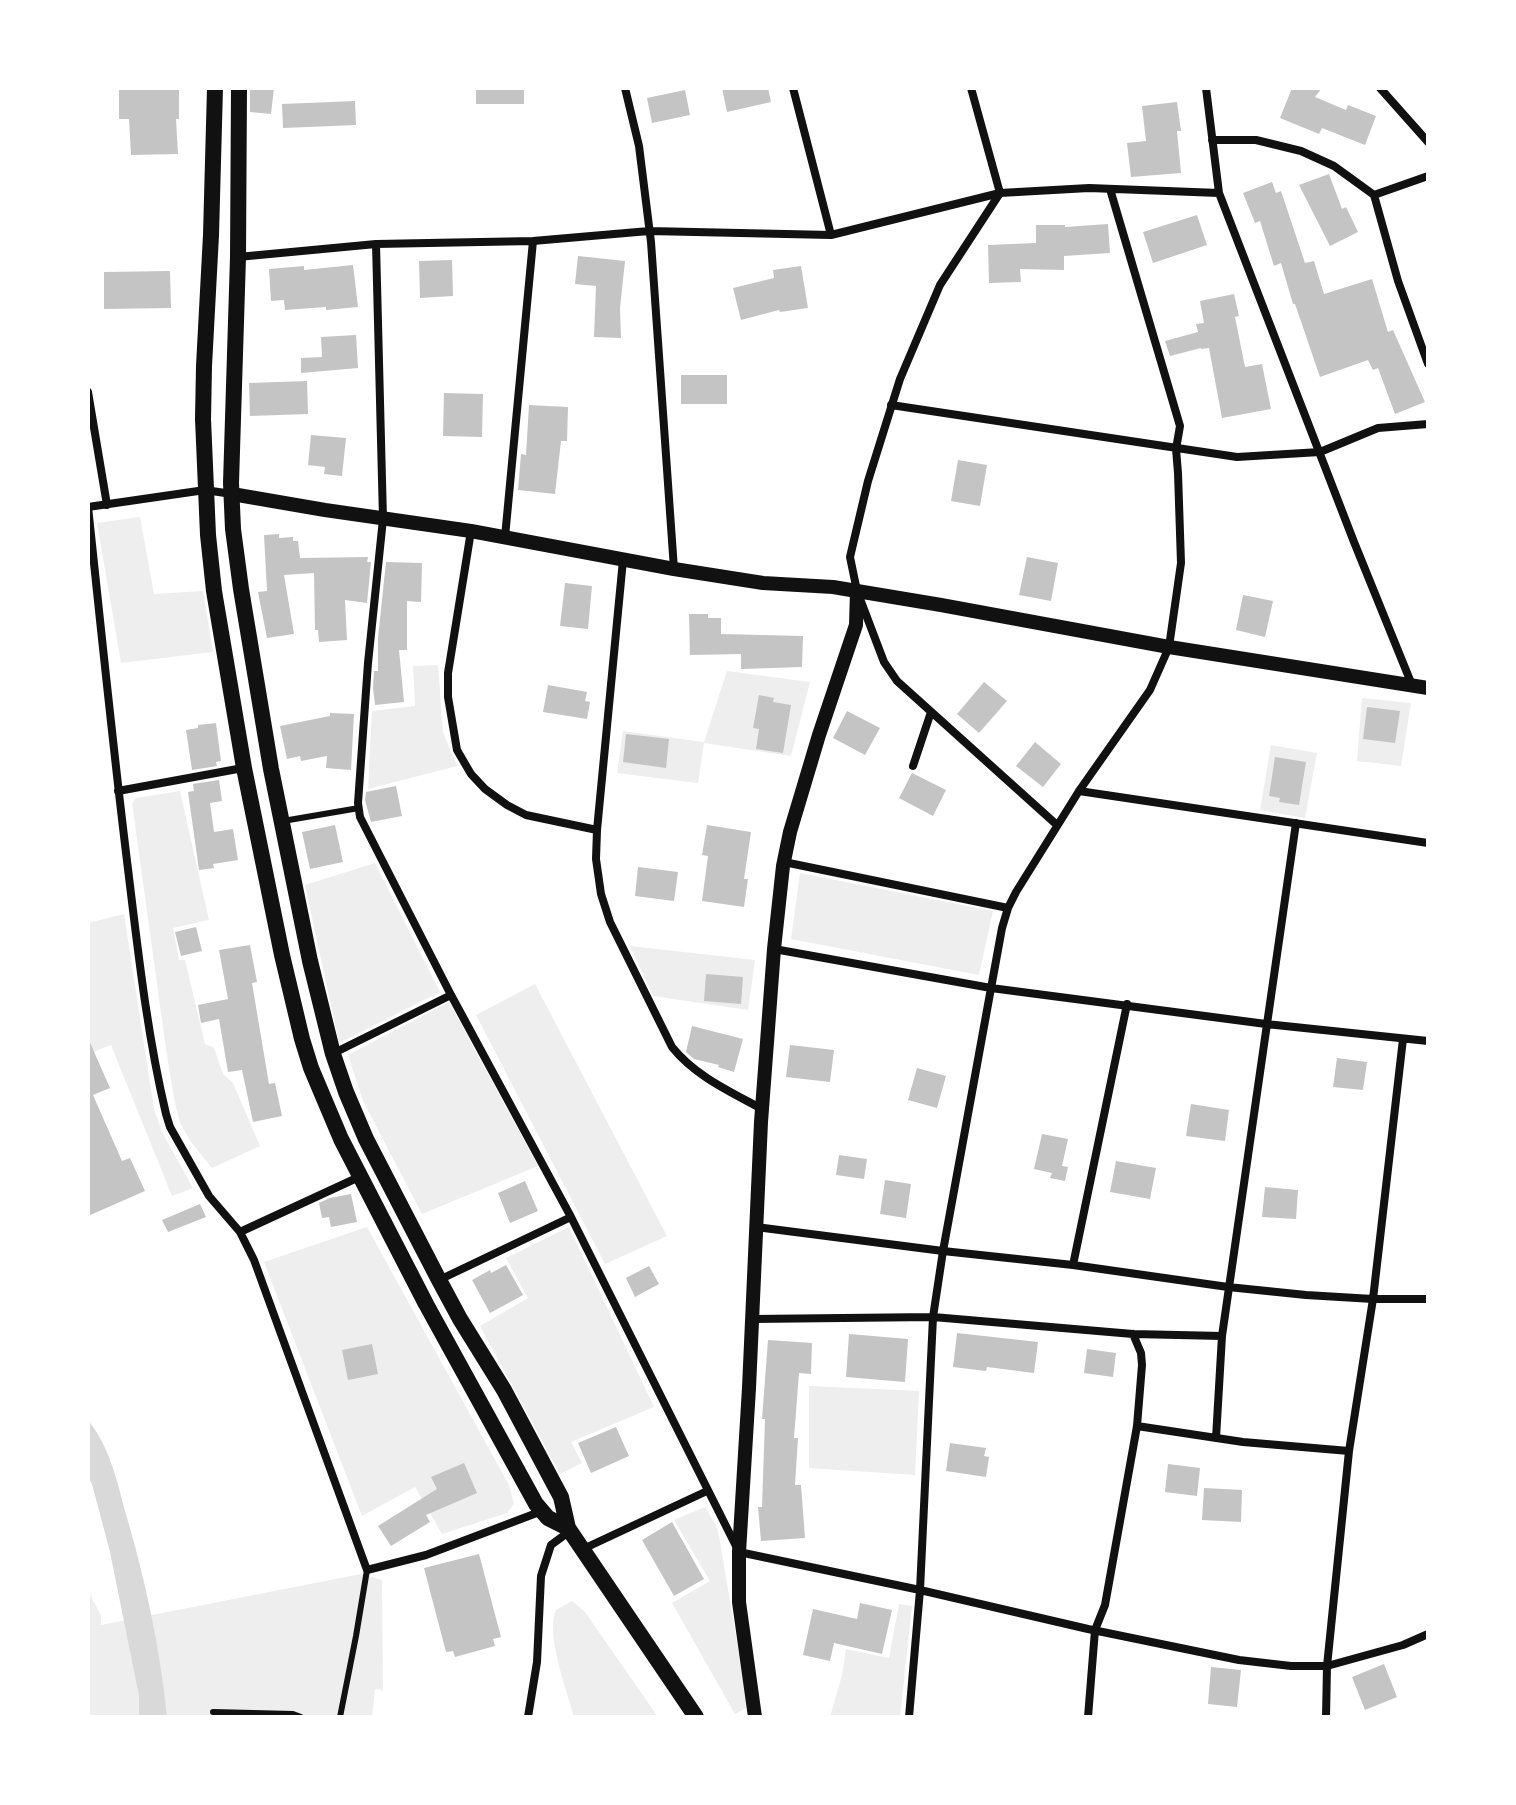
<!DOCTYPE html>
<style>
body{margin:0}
#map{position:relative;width:1516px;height:1805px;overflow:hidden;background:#fff;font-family:"Noto Sans",sans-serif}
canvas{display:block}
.frame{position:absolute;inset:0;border:90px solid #fff;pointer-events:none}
</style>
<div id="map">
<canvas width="1516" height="1805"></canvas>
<div class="frame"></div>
</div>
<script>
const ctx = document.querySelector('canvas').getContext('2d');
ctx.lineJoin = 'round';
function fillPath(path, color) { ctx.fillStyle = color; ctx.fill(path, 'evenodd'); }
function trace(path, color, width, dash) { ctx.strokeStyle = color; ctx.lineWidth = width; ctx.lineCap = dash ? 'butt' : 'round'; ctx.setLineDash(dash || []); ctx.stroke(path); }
fillPath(new Path2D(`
 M140,517L154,594L203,591L213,652L121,663L97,523Z
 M438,665L443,732L457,766L368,789L372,711L415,706L413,666Z
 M727,671L810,682L791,756L704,743L698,783L617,773L623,731L704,742Z
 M1362,698L1411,703L1401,766L1357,761Z
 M1271,745L1317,753L1305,818L1260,810Z
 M180,791L209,920L173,928L179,960H185L205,1044L214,1048L223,1074L233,1083L260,1146L212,1168L191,1142L180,1123L175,1103L167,1056L132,803L136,798Z
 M375,863L440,992L339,1043L305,885Z
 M800,873L993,911L979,975L791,939Z
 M124,914L154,1109L162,1132L193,1188L172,1196L111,1045L88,1054V923Z
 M630,946L755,960L748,1010L653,996Z
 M535,984L667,1236L605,1264L476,1015Z
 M449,1002L538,1166L422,1214L363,1101L348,1055Z
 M367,1227L509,1485L514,1504L507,1513L442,1534L415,1487L362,1516L264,1262Z
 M569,1227L654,1407L571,1442L582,1463L560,1474L480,1326L528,1298L506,1258Z
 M809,1386L919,1391L915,1475L809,1468Z
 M705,1507L717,1527L719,1536L748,1707L735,1714L672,1603L710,1581L674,1520Z
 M361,1574L382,1580L383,1690L375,1689L372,1717H88V1590L101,1616V1625Z
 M572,1601L585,1612L658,1717H574C567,1691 545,1634 556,1610Z
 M899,1604L912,1606L900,1717H830L842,1675L846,1649L889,1658Z`), '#eee');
fillPath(new Path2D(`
 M88,1420C109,1446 117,1480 125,1511C145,1578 160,1647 167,1717H139V1696L110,1552L92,1484L88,1477Z`), '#d9d9d9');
fillPath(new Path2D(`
 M119,88H179V119H176L178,154L131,155L129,119H119Z
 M250,88H274L271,114L250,112Z
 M476,88H524V104H476Z
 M722,88H768L771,102L727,112Z
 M1292,88H1322L1315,97L1346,110L1348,105L1376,116L1365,145L1322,128L1319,134L1280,118Z
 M685,90L690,115L652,123L647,98Z
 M355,101L356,125L283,128L282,104Z
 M1177,102L1181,131H1177L1181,173L1131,177L1127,143L1146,141L1142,106Z
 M1329,174L1342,209L1346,207L1358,232L1330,246L1299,185Z
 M1272,182L1276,193L1281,191L1305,263L1314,261L1324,294L1372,279L1388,332L1393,330L1425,402L1395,414L1378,368L1373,370L1368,360L1320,377L1295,304H1293L1281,263L1274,266L1260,221L1255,223L1243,193Z
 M1197,215L1207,245L1153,263L1143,232Z
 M1108,224L1110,253L1064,256V270L1020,269L1021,282L989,283L988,245L1036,243V225H1065V227Z
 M578,256L625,261L620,308L621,338L594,337L596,286L575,284Z
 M452,260L453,296L420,298L419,261Z
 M353,265L358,307L326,310V307L285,310L284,300L271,301L269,269L304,266V270Z
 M801,266L808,308L780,312L779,310L741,320L733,288L774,278L773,270Z
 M170,271L171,308L104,309V272Z
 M1234,294L1239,316L1235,317L1245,367L1262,364L1271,409L1222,418L1209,348L1201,349V348L1170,356L1165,341L1198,332L1196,324L1204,323L1200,301Z
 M356,335L358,368L301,373V358L322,357L321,337Z
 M681,375H727V404H681Z
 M307,381L308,414L250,416L249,383Z
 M444,393L483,394L482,437L443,436Z
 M529,405L568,407L567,441H561L555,494L518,490L521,454L526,455Z
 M311,435L346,438L342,476L324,474L325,467L308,465Z
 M958,460L987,465L980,506L951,501Z
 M279,534V538L293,537V541H298L300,558L368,557L367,562H371L367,603L345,600L347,640L319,642L318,630H315L314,573L284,575L294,634L267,638L258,592L267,591L264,535Z
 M1027,557L1058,563L1051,601L1019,595Z
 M386,562L422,563L421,602L407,601V650H399L404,702L375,705L373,688L374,671H378V638Z
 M565,583L592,586L588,629L560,626Z
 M1243,595L1273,601L1265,637L1236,630Z
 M689,614H708V618H721V634L803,636L802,667L741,669V654L690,655Z
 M984,682L1007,701L979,733L957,714Z
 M548,685L587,692L585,701L590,702L587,719L543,712Z
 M759,695L774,698L773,702L791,705L783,753L756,749L759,729L753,728Z
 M1367,707L1400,711L1395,743L1363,739Z
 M847,711L880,728L865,755L833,738Z
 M330,713L354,714L351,770L326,768L327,756L301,761L300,756L287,759L280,726L330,716Z
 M216,723L221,761L216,762L217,766L192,770L186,730L198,728V725Z
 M626,734L669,739L666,768L623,762Z
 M1035,742L1061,764L1043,787L1016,766Z
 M1275,757L1306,762L1299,805L1279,802L1280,798L1269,796Z
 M912,773L946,790L933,816L899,798Z
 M219,780L222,801L210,803L214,832L233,829L238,860L213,864L214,868L199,870L188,792L194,791L193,784Z
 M396,786L402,816L371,822L365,800L366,792Z
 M335,825L343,862L310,869L302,832Z
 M707,825L751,832L744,879H748L744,907L702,901L708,856L702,855Z
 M638,867L678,872L674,901L635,896Z
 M196,927L202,951L181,956L175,932Z
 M250,945L257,982L252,983L269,1084L275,1083L282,1116L253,1122L242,1070L228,1072L219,1019L201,1023L198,1005L228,999L219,950Z
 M706,974L743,977L741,1004L704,1001Z
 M692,1026L743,1039L734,1072L718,1067L719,1065L694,1059L686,1052Z
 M88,1038L110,1088L93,1095L122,1161L130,1158L145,1191L88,1216Z
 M790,1045L834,1050L830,1082L786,1077Z
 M1337,1058L1367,1062L1363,1090L1333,1087Z
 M917,1068L946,1076L937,1108L908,1100Z
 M1191,1104L1229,1110L1225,1141L1186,1136Z
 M1042,1134L1068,1139L1062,1166L1068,1167L1065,1181L1050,1178L1052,1173L1034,1169Z
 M839,1155L867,1159L864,1179L836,1175Z
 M1116,1161L1156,1168L1150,1199L1110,1192Z
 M885,1180L911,1184L906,1218L880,1214Z
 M525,1181L538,1211L510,1223L498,1193Z
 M1265,1187L1298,1190L1296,1219L1262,1217Z
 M351,1194L357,1222L331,1227L329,1217L322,1218L319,1203L330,1198Z
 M200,1204L206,1217L168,1232L162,1220Z
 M506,1265L523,1295L490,1313L472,1280L490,1270L491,1273Z
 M649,1266L659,1284L635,1297L626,1278Z
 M957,1333L1038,1342L1034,1373L987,1367L986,1371L953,1367Z
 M849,1334L908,1339L905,1382L846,1377Z
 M768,1340L812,1343L811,1374L799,1373L794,1438H798L795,1485H801L805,1538L761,1541L758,1507H762L765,1419H762Z
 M372,1344L378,1374L348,1380L342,1350Z
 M1087,1349L1116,1353L1113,1377L1084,1373Z
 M616,1427L629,1456L591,1473L578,1443Z
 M950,1443L986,1448L984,1456L989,1457L986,1477L946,1471Z
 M464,1463L477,1493L426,1515L430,1522L391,1546L378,1526L437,1489L431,1477Z
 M1168,1464L1200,1468L1197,1496L1165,1492Z
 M1204,1488L1242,1490L1241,1522L1202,1520Z
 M672,1522L704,1579L674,1596L642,1540Z
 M479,1554L501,1637L493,1639L495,1646L455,1657L453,1651L446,1652L424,1568Z
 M860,1603L892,1610L882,1654L834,1643L830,1661L803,1655L813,1609L857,1619Z
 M1384,1664L1397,1697L1365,1710L1352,1677Z
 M1211,1667L1241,1670L1237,1707L1208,1704Z`), '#c4c4c4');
trace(new Path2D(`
 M283,821L359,808
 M213,1712L293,1714L301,1717
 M340,1717L356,1636L367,1570`), '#111', 6);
trace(new Path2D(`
 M625,88L639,146L651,242L674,569
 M793,88L831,235
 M971,88L1000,193L940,285L900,379L868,481L850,557L857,591L884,662L897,681L1057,825
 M1206,88L1219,193L1354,542L1412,685
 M1380,88L1428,142
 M1212,140H1256L1301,151L1334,166L1374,195L1398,281L1428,364
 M1374,195L1428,176
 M376,244L383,519L368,663L358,803L360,817L451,995L571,1217L739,1552L920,1590L1088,1629L1239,1660L1291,1666H1327L1403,1645L1428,1634
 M238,257L376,244L533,241L649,231L831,235L1000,193L1089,188L1219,193
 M88,392L107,505
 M891,405L1237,457L1320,452L1378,428L1428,424
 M88,507C101,628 113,748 128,869C138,951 147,1034 166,1114L170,1127L209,1196L240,1232L254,1260L367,1570L426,1555L542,1511
 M88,507L205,490L232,494
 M471,531L448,673V697L457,750L471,774L485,789L507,805L526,815L597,830
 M505,537L533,241
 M623,560L597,830L596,859L601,894L610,922L672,1047C695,1076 731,1092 762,1109
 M913,766L931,712
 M118,791L243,768
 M1079,791L1428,843
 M784,862L1008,908
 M774,949L991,988L1266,1024L1428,1041
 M334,1053L451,995
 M756,1227L943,1251L1073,1265L1228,1287L1306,1295L1373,1299H1428
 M240,1232L359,1177
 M1073,1265L1127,1004
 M439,1280L571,1217
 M752,1319L933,1317L1133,1334L1222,1336
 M1137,1426L1243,1442L1349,1451
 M1216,1438L1222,1336L1296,823
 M583,1549L707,1491
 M528,1717L537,1662L541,1576L551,1545L570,1531
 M909,1717L920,1590L933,1317L943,1251L1002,928L1008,908L1016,892L1079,791L1150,690L1169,647L1181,563L1178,473L1176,449L1180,426L1110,189
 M1088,1717L1095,1630L1105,1605L1137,1426L1142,1365L1141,1353L1133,1334
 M1326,1717L1327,1666L1349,1451L1373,1299L1403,1039`), '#111', 8);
trace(new Path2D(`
 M232,494L325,510L471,531L674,569L763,583L833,587L941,605L1169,647L1428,688
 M755,1717L739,1602V1552L749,1388L761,1122L774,949L783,866L790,832L819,735L856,625L857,591`), '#111', 14);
trace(new Path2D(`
 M215,88L211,235L204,366L203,419L208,535L214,591L244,768L282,955L302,1039L311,1068L341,1139L426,1304L536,1504L548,1518L568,1528
 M239,88L238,257L231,483L233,529L241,589L271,769L310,961L333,1054L346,1092L366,1139L439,1280L460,1319L504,1390L554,1484L561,1497L568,1528L696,1717`), '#111', 16);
</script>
